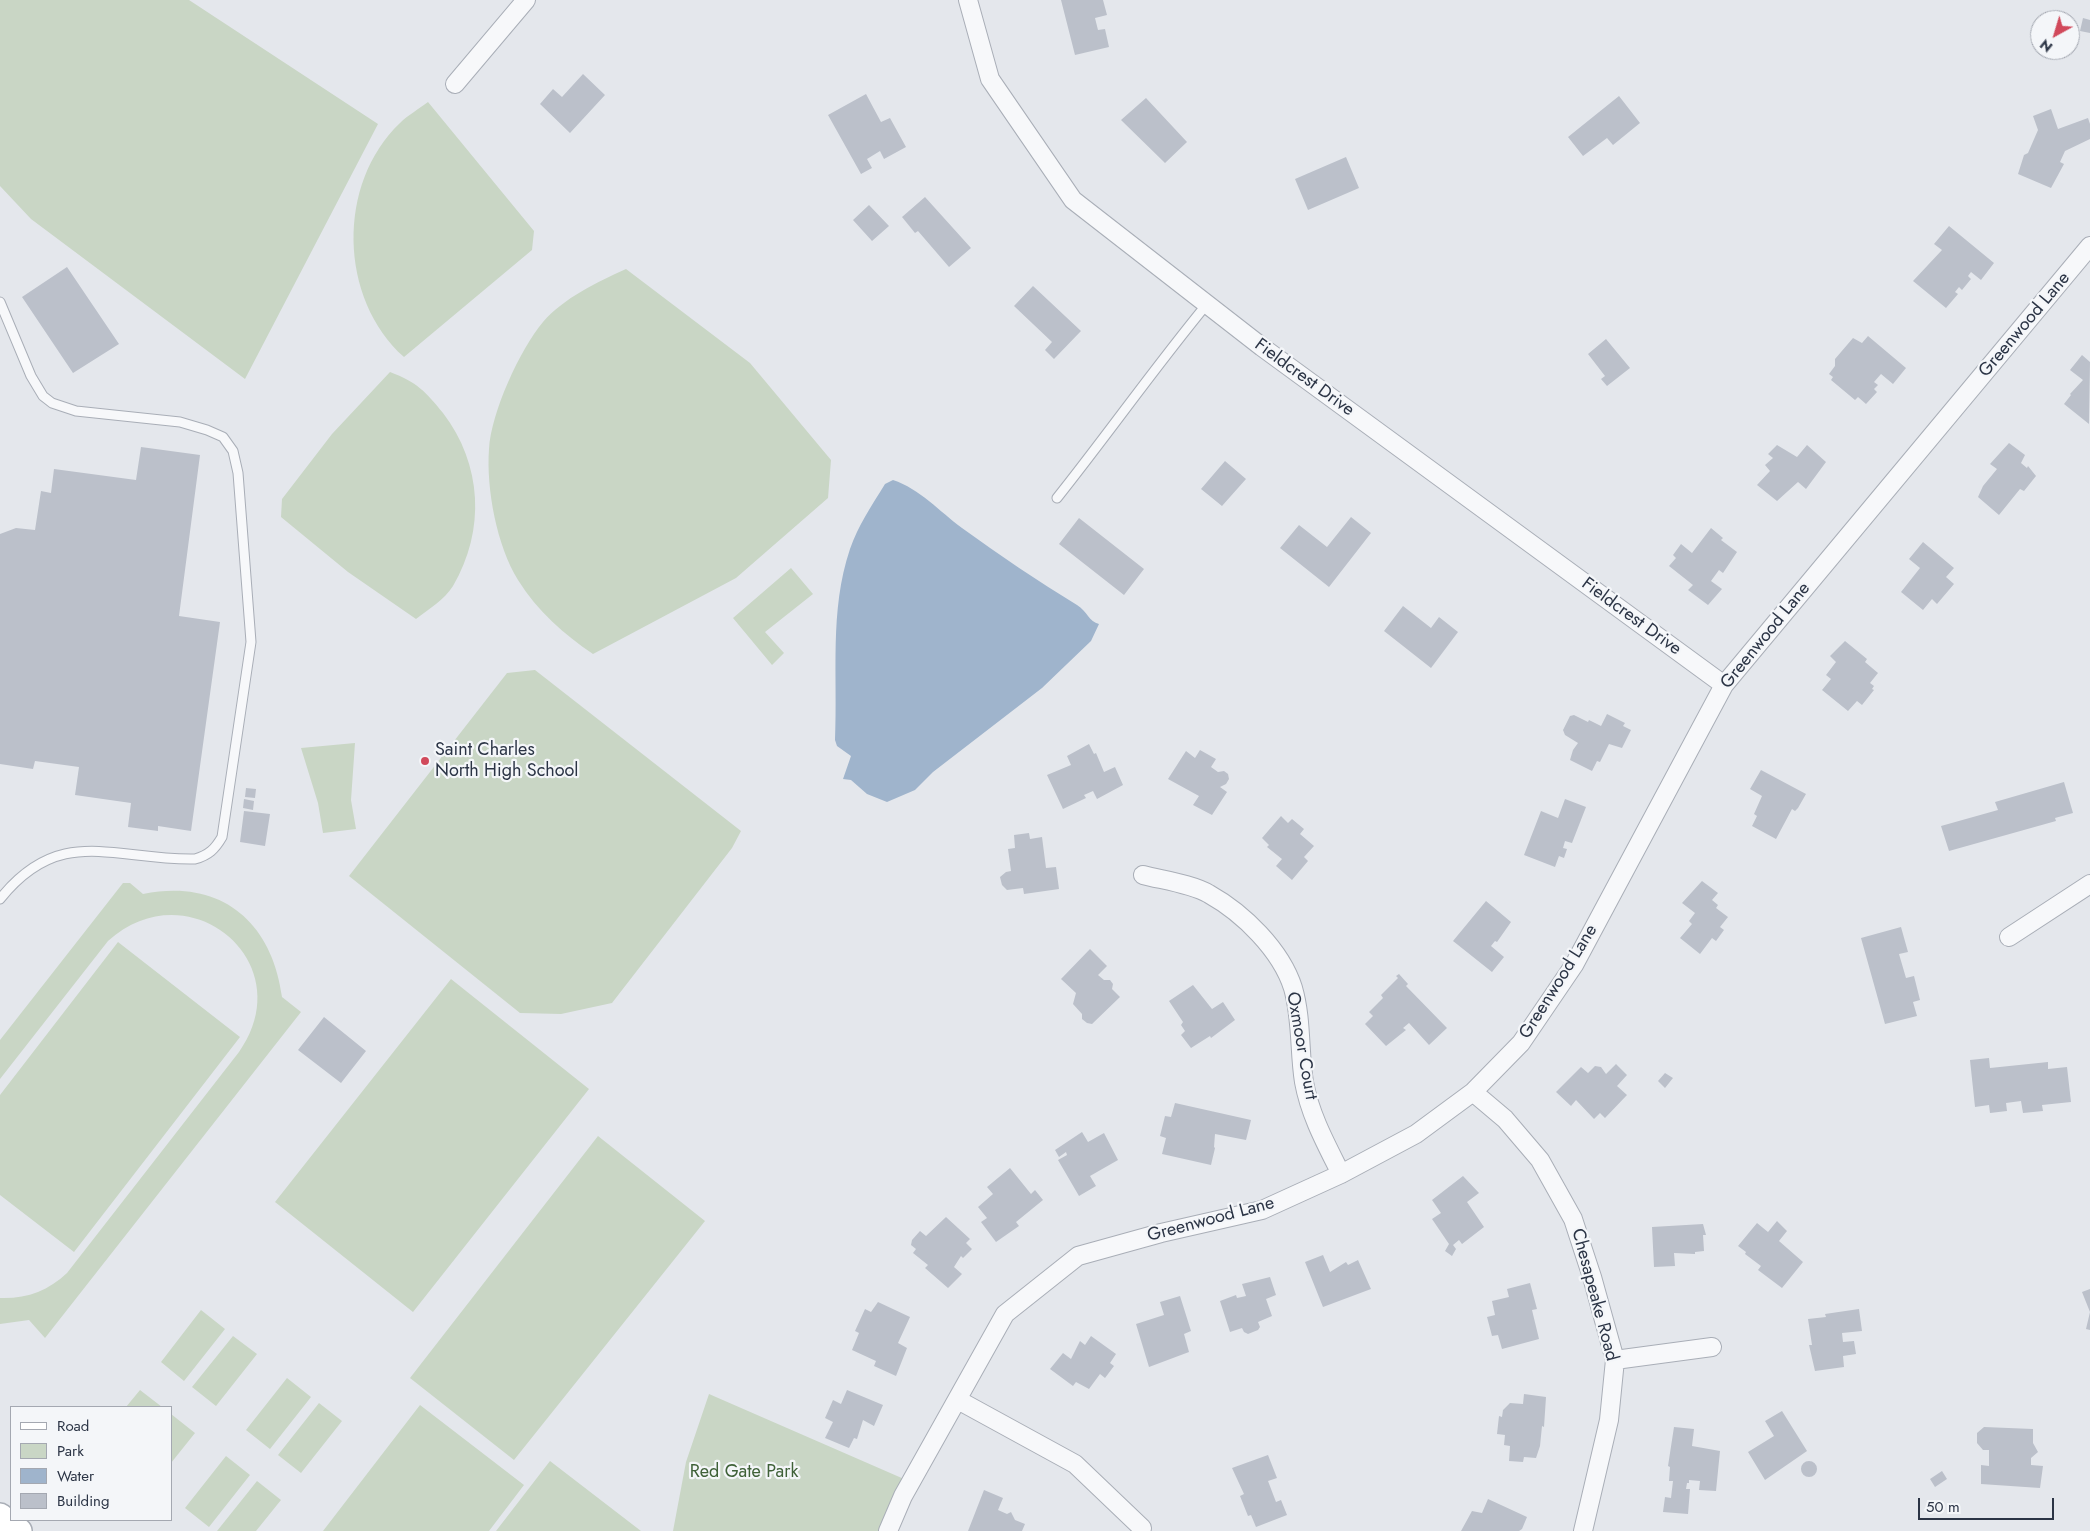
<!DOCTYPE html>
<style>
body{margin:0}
#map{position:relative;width:2090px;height:1531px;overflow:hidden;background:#e4e7ec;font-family:Jost,sans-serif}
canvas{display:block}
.legend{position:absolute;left:10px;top:1406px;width:162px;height:115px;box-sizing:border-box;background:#f4f6f9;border:1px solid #a4a8b1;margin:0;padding:6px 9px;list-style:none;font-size:15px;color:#2b3445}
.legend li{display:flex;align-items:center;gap:10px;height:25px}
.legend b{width:25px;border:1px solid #a4a8b1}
.north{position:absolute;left:2030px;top:10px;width:50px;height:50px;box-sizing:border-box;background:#f4f6f9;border:1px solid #a4a8b1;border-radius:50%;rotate:219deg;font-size:14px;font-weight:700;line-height:20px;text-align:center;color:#2b3445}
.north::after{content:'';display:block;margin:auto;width:18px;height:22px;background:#d1495b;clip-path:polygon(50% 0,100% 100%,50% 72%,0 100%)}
.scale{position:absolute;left:1918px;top:1498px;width:136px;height:22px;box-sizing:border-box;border:2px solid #2b3445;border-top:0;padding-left:6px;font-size:15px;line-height:18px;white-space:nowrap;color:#2b3445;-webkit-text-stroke:4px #f4f6f9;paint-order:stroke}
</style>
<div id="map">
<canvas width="2090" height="1531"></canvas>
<ul class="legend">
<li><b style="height:6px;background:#fff"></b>Road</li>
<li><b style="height:14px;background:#c9d6c5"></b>Park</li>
<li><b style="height:14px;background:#9fb4cc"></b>Water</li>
<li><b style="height:14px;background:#bbc0ca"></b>Building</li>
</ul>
<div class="north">N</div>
<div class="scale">50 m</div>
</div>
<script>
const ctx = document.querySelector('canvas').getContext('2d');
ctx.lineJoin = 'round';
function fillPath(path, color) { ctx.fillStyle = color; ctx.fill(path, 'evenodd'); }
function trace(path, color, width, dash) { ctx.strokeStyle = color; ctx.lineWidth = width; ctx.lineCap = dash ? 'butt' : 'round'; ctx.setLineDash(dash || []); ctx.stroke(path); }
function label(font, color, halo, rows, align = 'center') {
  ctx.font = font + ' Jost,sans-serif'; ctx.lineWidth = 4.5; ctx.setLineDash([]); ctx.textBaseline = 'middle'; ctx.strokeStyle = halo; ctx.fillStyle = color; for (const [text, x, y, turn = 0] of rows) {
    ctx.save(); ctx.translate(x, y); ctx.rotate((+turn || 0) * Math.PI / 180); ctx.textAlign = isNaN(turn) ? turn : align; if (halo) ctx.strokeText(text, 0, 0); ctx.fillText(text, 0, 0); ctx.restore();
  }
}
fillPath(new Path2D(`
 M0,0H189L378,124L245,379L31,219L0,186Z
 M428,102L534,231L532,250L404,357C339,299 336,184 400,123C408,115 419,109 428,102Z
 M626,269L750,363L831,460L828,498L736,578L593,654C565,635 537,611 518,580C497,546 486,489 489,449C491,413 520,349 543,322C564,298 597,282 626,269Z
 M390,372C417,382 426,392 443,413C482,464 486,530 453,586C444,600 429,609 416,619L348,572L281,517L282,499L332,434Z
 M791,568L813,594L765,632L784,653L772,665L733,618Z
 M535,670L741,831L732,848L612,1003L561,1014L520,1013L349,876L507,673Z
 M355,743L351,800L356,829L323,833L318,803L301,748Z
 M123,883H130L143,894C220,878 272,921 282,997L301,1012L45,1338L29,1320L0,1324V1298C26,1299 48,1291 67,1273L239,1052C303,962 188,868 108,941L0,1079V1040Z
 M118,942L240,1037L74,1252L0,1195V1095Z
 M451,979L589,1089L413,1312L275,1202Z
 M598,1136L705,1221L514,1460L410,1378Z
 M201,1310L225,1329L184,1381L161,1362Z
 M233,1336L257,1354L216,1406L192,1387Z
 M287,1378L311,1397L270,1449L246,1430Z
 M140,1390L162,1407H126Z
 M709,1394L904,1479L881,1531H673L686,1462Z
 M319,1403L342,1421L301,1473L278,1455Z
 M420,1405L524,1485L489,1531H323Z
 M171,1414L195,1433L171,1463Z
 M226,1456L250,1475L209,1527L185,1508Z
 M550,1461L641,1531H496Z
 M257,1481L281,1500L256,1531H217Z`), '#c9d6c5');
fillPath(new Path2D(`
 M893,480C920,489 939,511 962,528C999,555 1038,581 1077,605C1087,611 1089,622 1099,624L1091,641L1042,688L933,772L915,790L887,802L867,794L851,780L843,779L851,756L837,746L835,740C838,676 829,611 850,549C858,526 872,505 885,484Z`), '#9fb4cc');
fillPath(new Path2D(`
 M1061,0H1103L1107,15L1095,18L1098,30L1105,29L1109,47L1075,55Z
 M2083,18L2090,20V33L2080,31Z
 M583,74L605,95L570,133L540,104L553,89L562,97Z
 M866,94L881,122L890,118L906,147L884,159L880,151L867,159L872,168L861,174L828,115Z
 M1619,96L1640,123L1613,145L1607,138L1583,156L1568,137Z
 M1146,98L1187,142L1165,163L1121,120Z
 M2051,109L2058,129L2088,118L2090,124V139L2065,151L2060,162L2064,164L2051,188L2018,174L2024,155L2028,153L2038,130L2033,116Z
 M1346,157L1359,188L1308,210L1295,179Z
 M925,197L971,248L949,267L918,231L915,233L902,217Z
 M869,205L889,226L872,241L853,220Z
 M1949,226L1994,263L1981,280L1971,272L1968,276L1971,279L1962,290L1959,287L1955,292L1958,294L1946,308L1913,281L1942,250L1934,244Z
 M67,267L119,344L73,373L22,297Z
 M1033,286L1081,331L1054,359L1045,350L1052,342L1014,306Z
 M1868,336L1906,368L1893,384L1881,374L1874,382L1878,385L1874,389L1877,392L1866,404L1858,397L1855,400L1831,380L1833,377L1829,374L1835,366V359L1853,338L1862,343Z
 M1606,339L1630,368L1607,386L1601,379L1605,376L1588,354Z
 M2082,355L2090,362L2089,424L2064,404L2071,395L2070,394L2083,380L2070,370Z
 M2009,443L2025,455L2021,463L2027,468L2028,466L2036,476L2024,491L2020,489L1999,515L1978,497L1983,486L1997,469L1990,464Z
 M1777,445L1797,457L1807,445L1826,462L1806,489L1798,482L1777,501L1757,485L1770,471L1765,465L1773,458L1768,454Z
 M141,447L200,455L179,616L220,622L191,831L158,826V831L128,827L131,803L75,795L79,767L35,761L33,769L0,764V534L16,528L35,530L41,491L51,493L54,469L136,480Z
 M1225,461L1246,479L1222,506L1201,489Z
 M1351,517L1371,533L1329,587L1280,548L1299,525L1327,547Z
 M1079,518L1144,569L1124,595L1059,544Z
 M1711,528L1723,538L1721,540L1737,552L1723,573L1719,570L1711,581L1722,589L1708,605L1688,590L1693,585L1669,566L1676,558L1673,555L1681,544L1692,553Z
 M1923,542L1954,568L1946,577L1954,584L1937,604L1932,599L1923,610L1901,592L1920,568L1909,559Z
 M1403,606L1431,628L1439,617L1458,632L1431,668L1384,631Z
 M1845,641L1867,659L1865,662L1878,673L1870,683L1874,686L1872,689L1874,690L1862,705L1857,701L1848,711L1822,690L1831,679L1826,675L1836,662L1830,656Z
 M1607,714L1625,723L1623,726L1631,730L1622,748L1609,744L1600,762L1597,761L1592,771L1570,760L1573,750L1578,743L1565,735L1563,730L1570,716L1574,715L1588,722L1589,720L1601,726Z
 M1089,744L1094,754L1096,753L1104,772L1115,767L1123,785L1097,799L1093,791L1084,795L1086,798L1063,809L1047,775L1071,765L1067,756Z
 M1200,750L1216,759L1211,767L1218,772L1224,771L1228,774L1229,779L1226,784L1220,787L1227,792L1212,815L1193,805L1199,796L1168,779L1186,751L1195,758Z
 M1761,770L1806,794L1798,808L1795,811L1792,809L1776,839L1752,826L1757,816L1754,814L1762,796L1750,789Z
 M2064,782L2073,813L2055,818L2056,821L1949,851L1941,826L1998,810L1995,802Z
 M246,788L256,789L255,798L245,797Z
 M244,799L254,801L253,810L243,808Z
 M1565,799L1586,807L1572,843L1565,841L1563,848L1567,849L1564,858L1559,856L1555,867L1524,855L1541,811L1558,818Z
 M244,811L270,814L265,846L240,842Z
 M1281,816L1288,823L1292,819L1304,829L1300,834L1314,846L1304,857L1308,861L1292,880L1276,866L1282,859L1267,847L1269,845L1262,838Z
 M1029,833L1030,839L1042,837L1046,868L1056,867L1059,889L1024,894L1023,888L1007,890L1002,885L1000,877L1006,872L1011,871L1008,849L1015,848L1014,835Z
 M1702,881L1718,893L1712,900L1718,905L1716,908L1728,917L1720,927L1724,930L1716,941L1712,938L1700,954L1680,938L1692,924L1689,921L1695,913L1682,903Z
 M1486,901L1511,922L1497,942L1495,941L1491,946L1504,957L1492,972L1453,941Z
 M1901,927L1908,952L1899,954L1906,978L1914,976L1920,1000L1913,1002L1917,1016L1885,1024L1861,938Z
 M1090,949L1107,966L1098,975L1104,980H1110L1113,984L1112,989L1120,997L1092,1024L1087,1023L1082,1019V1014L1073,1004L1076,993L1061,979Z
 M1399,974L1408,984L1406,986L1447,1028L1429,1045L1409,1023L1403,1028L1406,1030L1386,1046L1365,1024L1373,1016L1369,1012L1383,998L1381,995L1398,978L1396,976Z
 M1193,985L1212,1009L1223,1002L1235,1020L1211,1038L1210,1036L1191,1048L1181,1035L1185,1031L1181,1025L1183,1022L1169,1001Z
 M324,1017L366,1051L341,1083L298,1050Z
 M1989,1058L1990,1068L2048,1062V1069L2067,1067L2071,1102L2042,1105L2043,1111L2023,1113L2021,1101L2006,1103L2007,1111L1990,1113L1989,1105L1975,1107L1970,1060Z
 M1616,1064L1627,1075L1617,1086L1627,1095L1605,1118L1600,1113L1594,1119L1576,1100L1571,1106L1556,1092L1581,1067L1588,1073L1595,1066L1601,1067L1606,1074Z
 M1665,1073L1673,1078L1665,1088L1658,1081Z
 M1175,1103L1251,1120L1246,1140L1215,1134L1214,1147L1215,1148L1211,1165L1162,1154L1166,1138L1160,1136L1165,1116L1171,1117Z
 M1082,1132L1088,1142L1104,1133L1118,1160L1090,1176L1096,1186L1079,1196L1058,1160L1067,1155L1066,1152L1059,1157L1055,1150Z
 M1010,1168L1031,1194L1035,1190L1043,1200L1016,1222L1019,1226L996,1242L981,1222L987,1218L978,1207L993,1194L987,1187Z
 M1463,1176L1479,1193L1467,1202L1484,1227L1462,1244L1459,1240L1453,1245L1456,1249L1452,1256L1445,1251L1449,1244L1432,1219L1441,1213L1432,1200Z
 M946,1217L970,1239L966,1243L972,1249L963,1258L961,1256L954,1267L962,1274L948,1288L925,1268L928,1265L913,1253L916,1249L911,1245L912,1240L920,1231L926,1236Z
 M1777,1221L1787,1231L1779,1241L1803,1262L1782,1288L1758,1270L1761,1266L1745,1254L1746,1252L1738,1246L1757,1223L1768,1232Z
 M1703,1224L1706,1235H1703L1704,1251L1695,1252V1254L1674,1253L1675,1266L1654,1267L1652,1227Z
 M1323,1255L1330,1272L1346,1262L1348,1265L1358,1260L1371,1289L1323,1307L1305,1262Z
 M1270,1277L1276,1295L1266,1299L1272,1316L1258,1322L1260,1327L1258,1330L1248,1334L1244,1332L1242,1328L1230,1332L1220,1301L1236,1295L1237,1298L1246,1296L1242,1284Z
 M1530,1283L1537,1309L1532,1310L1539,1339L1502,1349L1498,1335L1492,1336L1487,1317L1495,1315L1492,1301L1509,1297L1507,1289Z
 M2090,1289V1330L2086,1329L2090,1312L2082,1292Z
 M1180,1296L1191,1331L1184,1334L1189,1352L1149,1367L1136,1324L1164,1315L1160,1302Z
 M878,1302L910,1317L898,1343L907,1348L896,1376L874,1366L876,1361L852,1350L859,1333L855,1331L865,1309L871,1312Z
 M1859,1309L1862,1331L1842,1333L1843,1342L1854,1341L1856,1354L1843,1356L1844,1367L1815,1371L1809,1345H1812L1808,1319L1826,1317L1825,1314Z
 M1091,1336L1116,1354L1110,1363L1114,1366L1105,1378L1100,1374L1089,1389L1076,1382L1073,1386L1050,1369L1063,1353L1071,1359L1080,1341L1085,1345Z
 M847,1390L883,1405L874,1426L863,1420L857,1439L854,1438L849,1448L825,1438L833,1422L825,1418L833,1400L841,1404Z
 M1524,1394L1546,1397L1544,1427L1542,1426L1540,1446L1536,1458L1524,1457L1523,1462L1509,1461L1510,1446L1504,1445L1505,1435L1497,1434L1499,1416L1502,1417L1503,1410L1510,1403L1523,1404Z
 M1782,1411L1807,1451L1765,1480L1748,1452L1774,1436L1765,1421Z
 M1674,1427L1694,1429L1692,1446L1720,1451L1716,1491L1699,1490L1700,1481L1689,1480V1483H1687L1686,1489H1690L1688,1514L1663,1512L1665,1497L1671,1498L1673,1481H1669L1670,1467L1668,1466Z
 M1984,1427L2033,1429V1443L2038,1452L2031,1458V1465L2043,1466L2040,1488L1981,1484V1465L1989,1466V1450H1983L1977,1443V1433Z
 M1268,1455L1277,1478L1268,1481L1276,1502L1281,1500L1287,1515L1256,1527L1251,1515L1248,1516L1240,1496L1244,1494L1232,1468Z
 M1801 1469a8 8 0 1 1 16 0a8 8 0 1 1-16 0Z
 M1942,1471L1947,1479L1935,1487L1930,1479Z
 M984,1490L1003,1498L998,1510L1007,1514L1011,1512L1015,1520L1025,1524L1022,1531H968Z
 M1488,1499L1527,1517L1522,1529L1519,1531H1461L1472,1511L1482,1513Z`), '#bbc0ca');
const lane = new Path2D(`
 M0,302L31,376L43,396L52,403L76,411L180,422L207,430L223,437L233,451L238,473L251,642L222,837C215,849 209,855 195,859C115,861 61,823 0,899
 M1057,498C1108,434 1155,367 1207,304`);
const street = new Path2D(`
 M968,0L990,79L1073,200L1262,347L1724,685
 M455,84L526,0
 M1143,875C1162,880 1192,884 1209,894C1243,913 1281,950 1293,988C1302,1019 1299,1051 1304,1082C1310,1115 1326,1144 1341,1174
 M2009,937L2090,884
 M1473,1092L1505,1119L1540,1160L1573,1219L1592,1277L1615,1360L1609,1420L1583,1531
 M1615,1360L1712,1347
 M958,1400L1075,1464L1142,1528
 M888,1531L903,1496L1005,1314L1078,1256L1161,1233L1262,1210L1341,1174L1416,1134L1473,1092L1521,1043L1574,965L1724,685L2090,246`);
const secondary = new Path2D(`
 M0,1516L19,1531`);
trace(lane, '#a9aeb7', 11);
trace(street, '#a9aeb7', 20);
trace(secondary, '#a9aeb7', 28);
trace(lane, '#f7f8fa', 9);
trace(street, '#f7f8fa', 18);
trace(secondary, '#fff', 25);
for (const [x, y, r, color] of [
 [425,761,5,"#d1495b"]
]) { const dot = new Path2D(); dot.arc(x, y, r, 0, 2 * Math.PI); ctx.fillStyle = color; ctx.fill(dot); trace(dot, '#f4f6f9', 2); }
label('18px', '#2b3445', '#f4f6f9', [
 ["Greenwood Lane",2025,325,-50],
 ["Fieldcrest Drive",1304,378,36],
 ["Fieldcrest Drive",1631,617,36],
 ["Greenwood Lane",1766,636,-51],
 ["Greenwood Lane",1559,982,-58],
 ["Oxmoor Court",1301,1046,80],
 ["Greenwood Lane",1211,1220,-15],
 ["Chesapeake Road",1594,1295,75]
]);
label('18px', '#2b3445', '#f4f6f9', [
 ["Saint Charles",435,751],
 ["North High School",435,772]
], 'left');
label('18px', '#3f6138', '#f4f6f9', [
 ["Red Gate Park",744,1473]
]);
</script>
